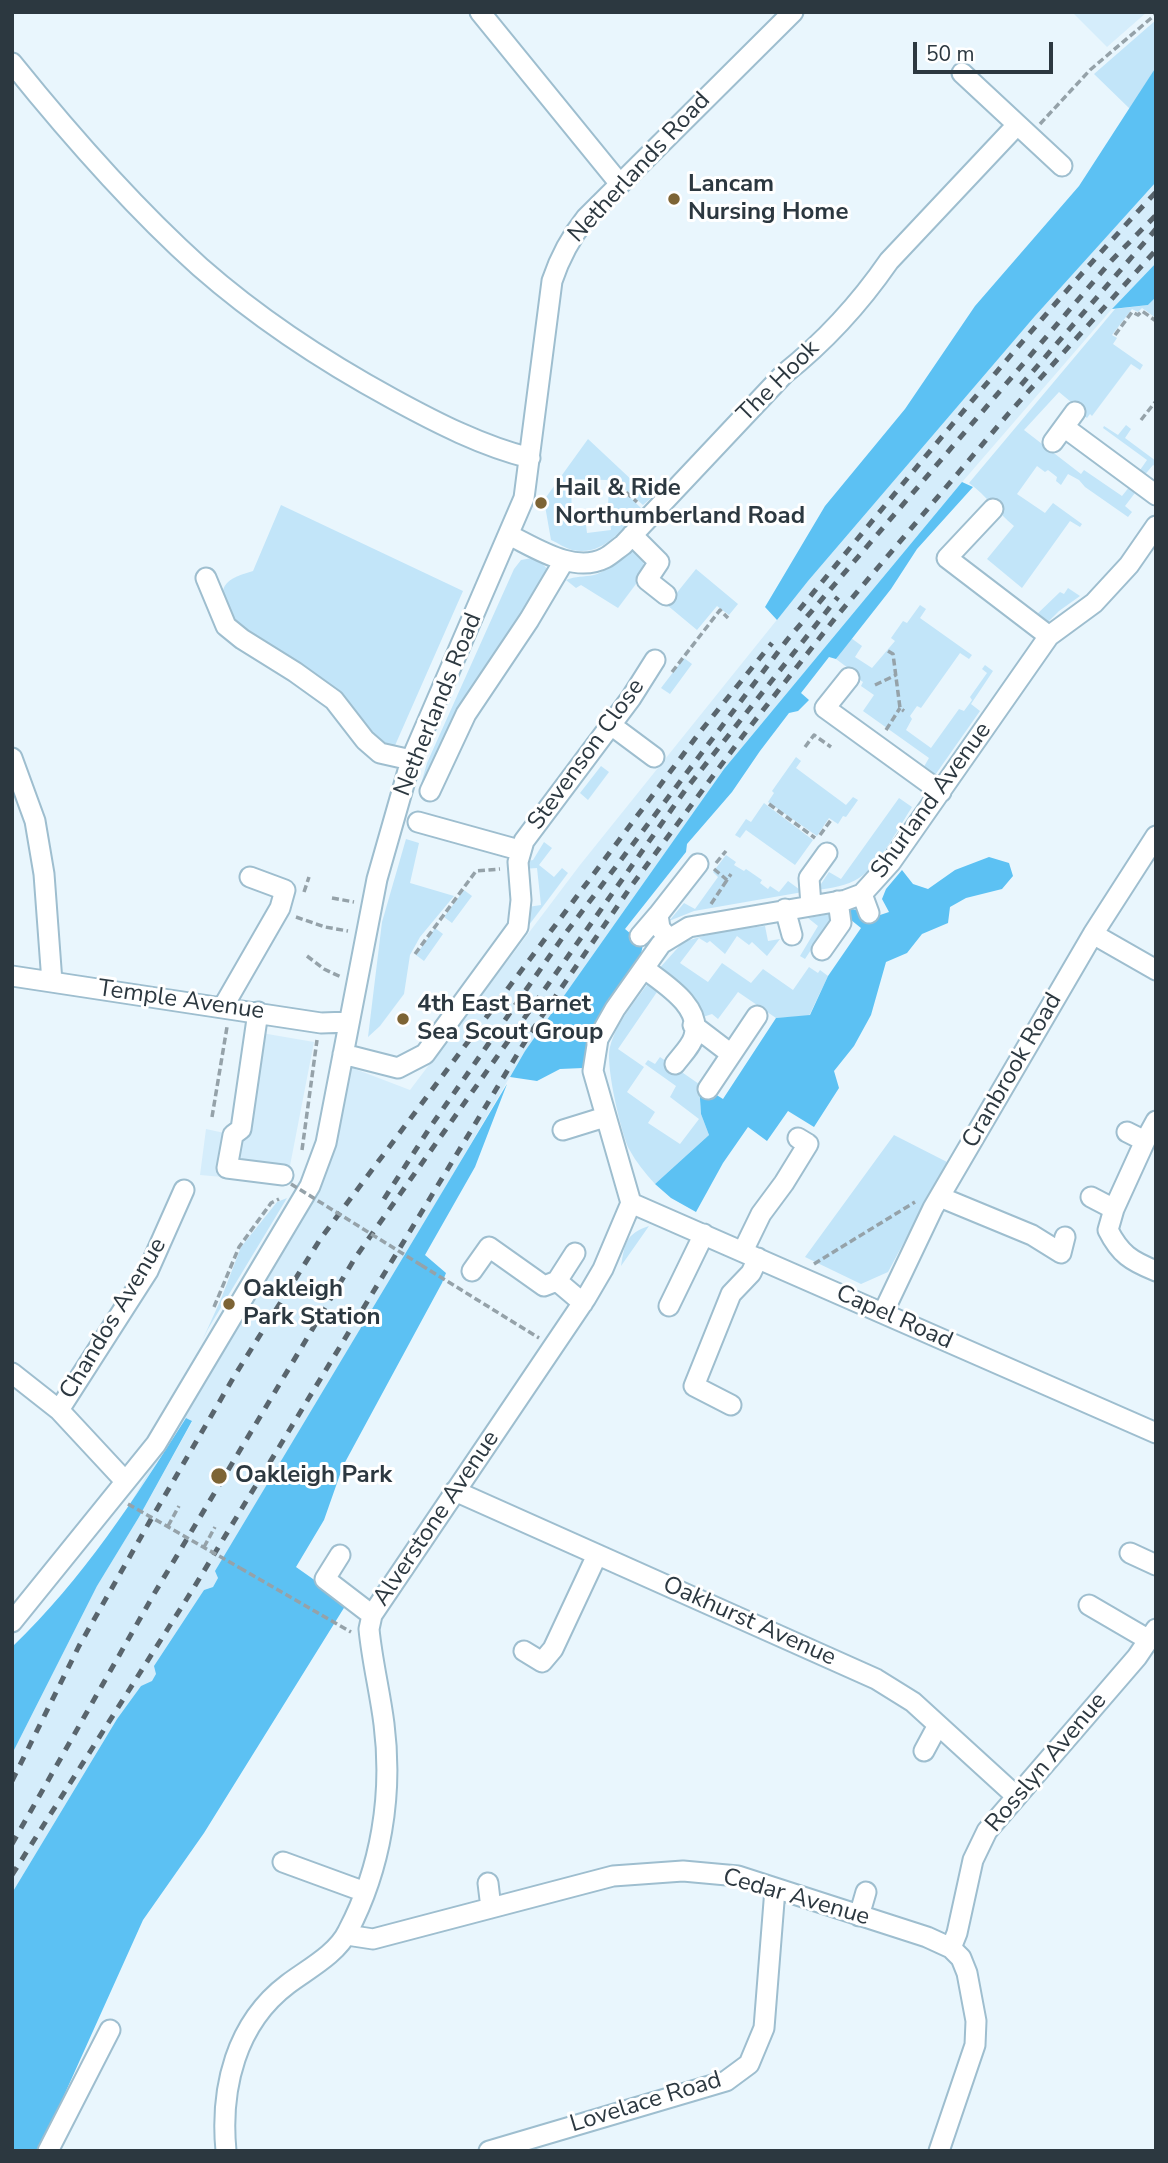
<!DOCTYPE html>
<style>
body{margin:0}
#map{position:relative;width:1168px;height:2163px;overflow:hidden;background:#e9f6fd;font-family:"Nunito Sans",sans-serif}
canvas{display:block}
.frame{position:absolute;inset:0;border:14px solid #2c3840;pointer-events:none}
.scale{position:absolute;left:913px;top:42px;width:140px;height:32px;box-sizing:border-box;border:4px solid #2c3840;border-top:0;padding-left:9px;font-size:21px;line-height:24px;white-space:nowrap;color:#2c3840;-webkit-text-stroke:5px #fff;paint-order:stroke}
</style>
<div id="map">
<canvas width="1168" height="2163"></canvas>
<div class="frame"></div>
<div class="scale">50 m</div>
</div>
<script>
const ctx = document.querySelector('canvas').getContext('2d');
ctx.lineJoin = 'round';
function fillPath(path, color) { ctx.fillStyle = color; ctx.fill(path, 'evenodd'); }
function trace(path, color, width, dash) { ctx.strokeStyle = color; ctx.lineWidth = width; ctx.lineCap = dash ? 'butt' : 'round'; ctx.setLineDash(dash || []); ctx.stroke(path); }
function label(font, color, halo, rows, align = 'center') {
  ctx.font = font + ' "Nunito Sans",sans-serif'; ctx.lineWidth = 6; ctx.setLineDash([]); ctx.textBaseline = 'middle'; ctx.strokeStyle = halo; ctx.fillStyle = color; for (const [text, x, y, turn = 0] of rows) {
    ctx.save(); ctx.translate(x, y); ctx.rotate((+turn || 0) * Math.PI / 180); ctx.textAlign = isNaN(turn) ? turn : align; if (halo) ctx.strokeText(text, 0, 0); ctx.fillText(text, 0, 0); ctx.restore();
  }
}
fillPath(new Path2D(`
 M1072,12H1147L1107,47Z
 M1156,182V263L1111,310L957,488L724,769L525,1051L404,1258L216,1571L218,1578L213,1587L204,1590L152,1682L141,1686L117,1719L12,1893V1754L97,1586L139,1517L192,1422L186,1418L130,1504L293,1219L342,1064L410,1090L580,865L808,581L1035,316Z
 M250,1031L314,1042L288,1176L279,1182L200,1175L206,1129L229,1134L235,1128Z`), '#d5edfb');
fillPath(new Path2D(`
 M1156,20V67L1130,109L1094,74Z
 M1156,297V318L1142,308L1138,312L1132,309L1112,335L1117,338L1113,344L1143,365L1140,370L1131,364L1092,416L1090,414L1087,418L1069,404L1071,402L1059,392L1024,430L1081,474L1084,470L1122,496L1130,486L1138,489L1125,506L1132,512L1128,517L1085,487L1079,480L1068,474L1061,485L1056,481L1057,477L1048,470L1045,472L1037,466L1017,494L1045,513L1053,503L1082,524L1080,527L1070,521L1022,588L987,559L1014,526C997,512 987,496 969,483L1115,309L1148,305Z
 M1126,425L1131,429L1125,438L1156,461V467L1153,465L1143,477L1138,473L1147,460L1103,428L1104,426L1118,435Z
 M588,439L651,498L643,505L618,483L608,484L607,480L572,479L571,525H586L587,533L611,530L610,519L607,518L609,490L619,487L641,508C623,528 604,557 572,550C565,548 558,543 551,540L544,500Z
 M281,505L463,591L393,750L382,746L233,623C217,591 217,581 253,571Z
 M634,545L642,554L645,572L618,608L581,585L576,588L566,580C576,576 584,577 594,575C608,571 625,557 634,545Z
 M532,558L541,562L548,570L546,578L429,778L421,784L427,763L514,569L521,560Z
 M696,569L738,604L729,615L717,606L697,630L667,605Z
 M1068,588L1080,596L1059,611L1045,625L1035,616L1060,592L1064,594Z
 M920,605L926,609L920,618L972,655L969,659L960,653L921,708L917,706L910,716L912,719L906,730L931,748L959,709L964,711L972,700L970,697L987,673L982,669L985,665L993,671L971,704L980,711L933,778L922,770L929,758L863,711L874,695L861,686L863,682L846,671L848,668L836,659L851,638L862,646L855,657L872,668L895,641L891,638L903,621L907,623Z
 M684,658L692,664L670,694L661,688Z
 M796,757L801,761L796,768L846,805L853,797L858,800L846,817L843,816L838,824L829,818L817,836L768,802L774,793L772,791Z
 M601,766L609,772L588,800L580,793Z
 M899,798L912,807C899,827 879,866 859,878C847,886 831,888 817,890L829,872L841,879Z
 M764,803L813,840L795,865L746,830L740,838L735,835L746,819L751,822Z
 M406,839L419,843L410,883L454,896L420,937L410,955L404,994L380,1026L368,1037L382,922Z
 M544,842L552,848L539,865L554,877L562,868L568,873L520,937L528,907L541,905L537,868L523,869V862L533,860Z
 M726,855L736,862L734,865L744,871L746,869L762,880L760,883L768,889L770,886L779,892L788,881L803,892L694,911L669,921L684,903L695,909L718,877L713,872Z
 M464,890L472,896L452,923L444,917Z
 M835,913L805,959L800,956L818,926L808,918Z
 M765,926L768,941L780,939L767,956L752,942L749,945L737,936L725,954L710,941L707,943L699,938L680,963L708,982L722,963L751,983L763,969L793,990L809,967L818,973L820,970L828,976L809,1016L776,1018L738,992L718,1019L712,1014L700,1018L656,972L683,942L720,931Z
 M435,928L443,934L424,961L416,955Z
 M649,982L659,989L618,1049L644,1067L627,1092L655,1112L648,1123L680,1144L699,1119L670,1097L676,1086L645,1064L648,1060L655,1064L660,1057L699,1084L701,1114L709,1135L655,1184C645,1173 636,1162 629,1149C621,1132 605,1064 610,1047C616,1023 635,1002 649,982Z
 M894,1135L947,1162L888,1272L861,1284L805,1257Z
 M287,1198L208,1329L202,1341L221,1299L241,1247L277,1202Z
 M649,1226L621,1266C625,1244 625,1234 649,1226Z`), '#c2e5f9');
fillPath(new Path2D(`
 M1156,67V182L1035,316L808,581L777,620L765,607L825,506L905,409L975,306L1079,186Z
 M1156,263V297L1148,305L1112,309Z
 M962,482L973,487L917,549L891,589L836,659L829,657L801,693L809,700L798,711L789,713L760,751L732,792L687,844L686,852L625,929L643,944L640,960L597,1019L594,1038L583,1068L560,1069L537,1081L510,1077L525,1051L724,769Z
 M989,857L1009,863L1013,876L1002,889L966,898L950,907L948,923L922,934L907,953L886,962L871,1015L854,1046L834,1071L839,1088L814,1127L788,1111L767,1141L748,1127L723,1163L696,1212L671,1198L655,1184L709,1135L701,1114L699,1084L723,1099L776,1018L810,1015L828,976L861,928L841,912C853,905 861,912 871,918L889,912L882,899L886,889L902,870L913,884L928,889L955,870Z
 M507,1084L475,1167L425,1255L446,1273L442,1283L343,1466L324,1520L296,1567L347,1603L204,1833L143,1920L39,2151H12V1893L117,1719L141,1686L152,1681L156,1674L154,1666L204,1590L213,1587L218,1578L215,1571Z
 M186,1418L192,1421L139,1517L97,1586L12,1754V1647C84,1578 133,1501 186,1418Z`), '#5cc1f3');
const minor = new Path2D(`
 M480,12L620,184
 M12,63C70,135 131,205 200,267C258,318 325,362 393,399C437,423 482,446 530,458
 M962,73L1062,166
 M1075,412L1064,427L1156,495
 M1053,442L1064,427
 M993,509L947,558L1049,636
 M509,535C536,548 574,574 605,558C611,555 617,549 623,545L784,374C823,343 860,303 889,261L1017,125
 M632,535L659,562L647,580L666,595
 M206,578L226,626L242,639L295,672L334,700L365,740L380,753L411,760
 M849,678L825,708L941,792
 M611,725L654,757
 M12,758L35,821L44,874L52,982
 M430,791L466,714L529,620L564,561
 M418,822L519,850
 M862,894L869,913
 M811,905L809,878L827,853
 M785,909L792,935
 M1093,934L1156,970
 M640,936L658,915
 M669,939L660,928L658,915L698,864
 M822,950L841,923L838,901
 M645,969C664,984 702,1006 694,1036C692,1045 681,1056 675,1064
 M12,976L321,1023L349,1022
 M223,1007L280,908L285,890L250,877
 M258,1012L241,1129L233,1135L227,1168L283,1175
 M693,1025L731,1054
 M343,1054L398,1068L425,1054L518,927L521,900L518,862L524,841L631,698L655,660
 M708,1089L757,1016
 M563,1130L605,1117
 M1127,1132L1145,1141L1114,1209L1108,1230C1120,1254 1131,1261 1156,1271
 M1145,1141L1156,1121
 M940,1197L1032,1235L1061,1253L1065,1237
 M1091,1197L1114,1209
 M631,1203L593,1071L598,1039L615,1009L661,944L689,927L846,900L862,894L891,862L1049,636L1094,603L1129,565L1156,526
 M631,1203L1156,1433
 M743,1251L761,1214L784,1183L808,1144L798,1138
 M472,1271L489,1247L544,1286L557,1281L583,1303
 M557,1281L575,1253
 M669,1306L704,1234
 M883,1313L933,1208L1093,934L1156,836
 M12,1373L59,1410L125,1481
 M731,1405L694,1386L731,1294L751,1273L758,1258
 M59,1410L148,1271L184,1190
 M455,1491L876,1679L913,1702L1016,1796
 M1130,1553L1156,1565
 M340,1555L325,1579L372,1615
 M1089,1605L1149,1640
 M12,1622L156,1444L310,1186L326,1143L377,879L411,760L524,498L552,281C560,257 570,238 586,218L793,12
 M524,1651L542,1662L553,1649L597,1555
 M924,1751L938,1725
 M283,1862L365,1892
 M488,1883L491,1908
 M859,1916L866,1892
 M347,1935L373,1939L613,1876L683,1871L738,1876L927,1937L951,1948L961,1958L967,1973L976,2021L975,2045L939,2151
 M951,1948L957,1933L973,1860L987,1831L1137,1657L1156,1629
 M48,2151L110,2030
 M226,2151C220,2088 236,2023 288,1984C308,1969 337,1954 348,1931C381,1868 393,1795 384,1724C380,1692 372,1661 369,1629L372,1615L586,1298L603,1269L631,1203
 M489,2151L726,2081L749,2064L764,2028L775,1889`);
trace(minor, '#9ebecf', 23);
trace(new Path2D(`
 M1040,124L1090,70L1156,14
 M1115,335L1132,312L1138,315L1142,311L1156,321
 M1155,384H1156
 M1141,420L1156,401
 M608,487L618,485L637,502
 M888,651L893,654L900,708L904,711
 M672,672L720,610L728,618
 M875,685L896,675
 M886,730L900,708
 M805,747L814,735L831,747
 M769,804L815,838
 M820,835L831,820
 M716,863L726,851
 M714,869L727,880L731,874
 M304,892L309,877
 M332,898L354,902
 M711,904L727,880
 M296,917L325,927L348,931
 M415,954L476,871L500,869
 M307,956L324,969L341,977
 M212,1117L227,1027
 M302,1150L317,1040
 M814,1264L915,1202
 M421,1265L539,1338
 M214,1307L239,1247L271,1203L279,1199
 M168,1526L179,1506
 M204,1547L215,1527
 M240,1568L351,1632`), '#95a2a9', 3.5, [7, 3.5]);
trace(minor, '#fff', 19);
trace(new Path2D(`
 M1021,385L1156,229
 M799,610C915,469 1031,326 1156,192
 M384,1199L431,1126L565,934L787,640L1112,260L1156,215
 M12,1781L79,1646L150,1521L235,1375L321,1238L700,732L772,643
 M12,1844L154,1594L355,1258L686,789L838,597
 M12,1875L193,1589L529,1035L632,885L742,737L836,617L1009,413L1156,250`), '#59656d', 5, [9, 9]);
trace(new Path2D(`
 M291,1184L421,1265
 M128,1504L240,1568`), '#95a2a9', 3.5, [7, 3.5]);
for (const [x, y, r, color] of [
 [674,199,7,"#7d6435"],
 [541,503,7,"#7d6435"],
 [403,1019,7,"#7d6435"],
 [229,1304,7,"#7d6435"],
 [219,1476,9,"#7d6435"]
]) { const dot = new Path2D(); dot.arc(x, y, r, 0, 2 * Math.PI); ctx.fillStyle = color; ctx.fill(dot); trace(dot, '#fff', 2.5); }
label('24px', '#2c3840', '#fff', [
 ["Netherlands Road",640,168,-47],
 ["The Hook",779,382,-45],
 ["Netherlands Road",439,705,-68],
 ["Stevenson Close",587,755,-54],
 ["Shurland Avenue",932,801,-54],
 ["Temple Avenue",181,1001,8],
 ["Cranbrook Road",1013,1071,-60],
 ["Capel Road",894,1318,24],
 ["Chandos Avenue",114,1319,-59],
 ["Alverstone Avenue",437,1519,-56],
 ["Oakhurst Avenue",749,1622,24],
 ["Rosslyn Avenue",1047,1763,-50],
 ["Cedar Avenue",796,1898,16],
 ["Lovelace Road",646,2103,-17]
]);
label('bold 24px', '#2c3840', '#fff', [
 ["Lancam",688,185],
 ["Nursing Home",688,213],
 ["Hail & Ride",555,489],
 ["Northumberland Road",555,517],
 ["4th East Barnet",417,1005],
 ["Sea Scout Group",417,1033],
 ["Oakleigh",243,1290],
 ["Park Station",243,1318],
 ["Oakleigh Park",235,1476]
], 'left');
</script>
